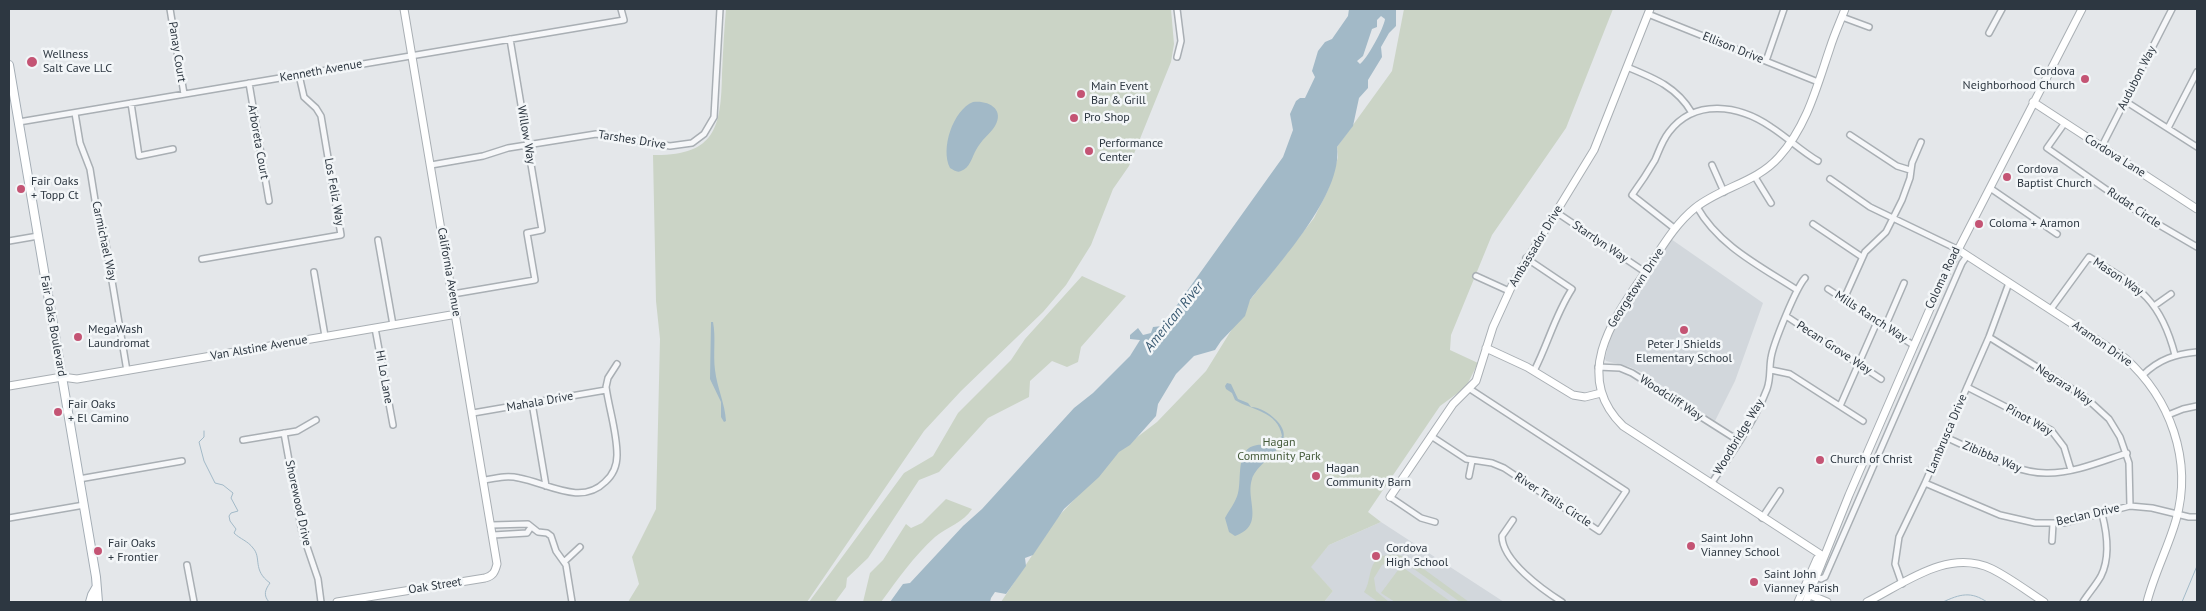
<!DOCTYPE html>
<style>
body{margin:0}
#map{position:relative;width:2206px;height:611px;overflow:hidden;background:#e4e7ea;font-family:"PT Sans",sans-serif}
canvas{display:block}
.frame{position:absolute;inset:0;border:10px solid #2d3741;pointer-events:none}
</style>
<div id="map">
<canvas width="2206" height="611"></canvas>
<div class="frame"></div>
</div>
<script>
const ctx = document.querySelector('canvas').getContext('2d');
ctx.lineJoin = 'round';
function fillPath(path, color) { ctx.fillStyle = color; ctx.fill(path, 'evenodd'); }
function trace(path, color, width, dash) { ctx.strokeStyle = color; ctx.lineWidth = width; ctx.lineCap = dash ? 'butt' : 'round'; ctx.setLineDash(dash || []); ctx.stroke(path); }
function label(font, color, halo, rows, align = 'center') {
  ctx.font = font + ' "PT Sans",sans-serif'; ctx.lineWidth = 5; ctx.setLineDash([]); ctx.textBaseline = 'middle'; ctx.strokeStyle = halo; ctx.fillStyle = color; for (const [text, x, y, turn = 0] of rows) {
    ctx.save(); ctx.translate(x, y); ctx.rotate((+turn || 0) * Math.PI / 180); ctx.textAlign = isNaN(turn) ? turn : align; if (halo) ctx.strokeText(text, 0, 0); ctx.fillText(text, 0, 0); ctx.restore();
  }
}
fillPath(new Path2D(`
 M1671,239L1763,303L1735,381L1715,421L1641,372L1630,367L1606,361L1605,359L1610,338L1617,323Z
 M1381,522L1504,602H1324L1333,591L1310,567L1329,545Z`), '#d2d7dc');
fillPath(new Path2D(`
 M726,9H1171L1174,44L1171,62L1129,166L1113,189L1091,245L1066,285L1043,312L961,391L924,431L807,602H628L639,584L632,557L656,509L660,339L656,301L653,155C715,156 721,128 722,74C723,52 724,31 726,9Z
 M1404,9H1613L1566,128L1492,235L1451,335L1450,350L1478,363L1466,387L1440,406L1368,512L1381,522L1329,545L1311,567L1333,591L1324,602H1001L1057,518L1119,451L1157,422L1206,371L1250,300L1314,218L1328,190L1338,157L1337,147L1392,71Z
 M1082,276L1126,296L1081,347L1078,362L1067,367L1052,361L1030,381L1029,397L988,418L939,472L919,480L868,558L847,578L846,587L835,602H809L904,473L933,456L958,413L1011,360L1025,339Z
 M946,499L972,509C964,522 947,527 935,537C914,556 898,579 881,602H863L870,573L883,560L906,524L911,528L922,523Z
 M1398,555L1410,559L1469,602H1460L1407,564L1394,561L1382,565L1374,578L1376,591L1389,602H1378L1364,592C1374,578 1364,552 1398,555Z
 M1401,566L1451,602H1395L1381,593Z`), '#cbd4c6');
fillPath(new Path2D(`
 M1349,9H1396V26L1389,33L1381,47L1382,57L1368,80V88L1359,98L1353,126L1337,147C1343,195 1278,264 1250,300L1245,316L1221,341L1215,350L1194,356L1176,374L1158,404L1156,416L1130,445L1119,452L1099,477L1064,509L1033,555L1025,558L1026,566L1006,594L995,592L991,598L990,602H890L903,584L910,583L963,526L982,509L1074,408L1093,393L1130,356L1140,340L1130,339V335L1138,328L1143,335L1151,333L1153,327L1162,326L1283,157L1293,130L1290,114L1296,101L1300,98H1305L1315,77L1312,71L1318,51L1325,42L1332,39L1348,16ZM1381,16L1385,19C1384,28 1367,59 1360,64L1357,61L1363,56L1372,29L1377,27V20Z
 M973,102C988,100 1005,109 995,126C990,134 981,140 976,150C972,157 970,168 961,171C957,173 954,170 950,168C940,149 953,110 973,102Z
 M711,322H713C716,337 713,354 715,370C717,388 725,403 726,421L724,422L721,417V402L710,379Z
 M1227,383L1231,384L1238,399L1248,403L1251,407C1259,407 1269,413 1275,419C1302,444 1259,458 1252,479C1245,500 1266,525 1235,536L1229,532L1225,518C1229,510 1236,502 1238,493C1242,479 1235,448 1257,445C1262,444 1267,446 1272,446L1282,436C1278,411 1251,410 1235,400L1232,393L1226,389L1225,386Z`), '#a2b9c7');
trace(new Path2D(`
 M204,431V437L199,442L204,461L215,483L223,485L233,493L231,498L238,511L231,513L229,516L230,521L236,529L234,533C240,539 248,541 253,548C262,558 252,570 270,583C265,590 263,595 269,602
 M1943,602C1960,594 1971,591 1987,602
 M2182,602L2197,566`), '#a2b9c7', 1);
const street = new Path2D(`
 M170,9L184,94
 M1648,14L1818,82
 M1842,17L1869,27
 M1989,33L2002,9
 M1177,57L1181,41L1177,9
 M1766,61L1784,9
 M1627,67C1654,78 1677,87 1692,113
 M249,83L269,201
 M2125,101L2197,147
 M131,103L139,156L173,149
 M75,113L80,143L90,169L98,219L105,239L127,371
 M19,122L624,20L621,9
 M2064,124L2047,148L2144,216L2197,247
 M2168,128L2197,72
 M1850,135L1897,166L1910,170
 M2101,148L2172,9
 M431,165L483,156L508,148L596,134L670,146L692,143L704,134L714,117L720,9
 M1712,165L1724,192
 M1755,177L1771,203
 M1830,179L1870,207L1957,249
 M1990,188L2057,234
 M1697,207C1719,246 1760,266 1797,290
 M1556,212L1645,272
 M1813,224L1862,257
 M1674,228L1632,195C1640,184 1648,172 1655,160C1659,151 1662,141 1669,132C1695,98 1739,105 1771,127C1788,138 1801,151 1818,161
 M378,240L393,325
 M9,241L38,236
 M1526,258L1572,289C1555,315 1548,344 1534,371
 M202,259L341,235L321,116L316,108L304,97L299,75
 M314,272L325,336
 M1476,276L1509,291
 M1828,289L1913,345
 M453,294L535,280L527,233L542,230L510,39
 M1844,299L1865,252L1886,232L1902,200L1910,178L1912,163L1921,142
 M2154,306L2171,294
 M2051,309L2089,257C2137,286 2160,297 2175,355
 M1786,316L1881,379
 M1885,327L1904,283
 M375,328L393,425
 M1989,337L2085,397L2109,419L2120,437L2129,463L2130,506
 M1598,367L1620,368L1632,373L1739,441
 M1771,370L1790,374L1863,421
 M2143,375C2159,359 2176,354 2197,352
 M1967,387L2051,430L2064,447L2071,470
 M532,403L546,486
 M1840,406L1877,322
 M473,413L606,390
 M2168,415L2183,409L2197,406
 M284,433L302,532L318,579L321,602
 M1431,436L1466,459L1492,463L1504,468L1599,531L1626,491L1470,389
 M1945,437C1976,450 2015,474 2048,473C2074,473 2102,461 2127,453
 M243,440L297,431L316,420
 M1469,476L1472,461
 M79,479L182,461
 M485,480C496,478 507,475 519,478C547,483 581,506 605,482C613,475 617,465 617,455C617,432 609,409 606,387L608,378L617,364
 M1925,483L2000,515L2035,523H2064L2130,506L2152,508L2189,517H2197
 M1711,484C1731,454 1754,423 1767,389C1771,378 1769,369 1771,358C1773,344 1796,288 1805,278
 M1390,497L1421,518L1435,522
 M9,518L84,505
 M1762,518L1780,491
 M1513,520L1502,536C1502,561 1543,590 1562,602
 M492,525L528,524L538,532L547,533L551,536L556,551L566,565L572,602
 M493,535L527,533L531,527
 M2052,541L2053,524
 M565,561L580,547
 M187,565L194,602
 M1816,577L1821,579L1825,577L1962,263L1967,256
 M1902,584L1895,564L1899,537L1925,483L1989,337L2009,283
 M2083,602C2088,594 2096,585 2101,576C2110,558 2107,533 2102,514`);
const secondary = new Path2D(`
 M2033,102L2197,209
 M1957,249L2125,358C2170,398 2193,460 2176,520C2168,548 2154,574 2147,602
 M1486,348L1527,367L1573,395L1585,397L1601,393
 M9,386L62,377L77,379L457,314
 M1390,497L1453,404L1476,381L1493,327L1514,281L1594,150L1650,9
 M1823,556L1623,426C1571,375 1614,318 1646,271C1661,249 1674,225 1695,208C1721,187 1756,183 1779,157C1807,126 1817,86 1830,48C1834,35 1840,22 1845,9
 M1810,595L1827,602
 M337,602L485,578C493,576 495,572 497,564L404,9
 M1798,602L1817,559L1823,556
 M1806,602L1849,495L1942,281L2082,9
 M1867,602C1905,583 1948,548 1992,569C2010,578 2027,591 2044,602`);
const primary = new Path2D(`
 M9,65L96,577L98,602
 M90,602L92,595L96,588`);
trace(street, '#a9afb4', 8);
trace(secondary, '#a9afb4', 9);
trace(primary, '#a4adb5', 10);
trace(street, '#f6f7f9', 5);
trace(secondary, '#fff', 7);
trace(primary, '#fff', 8);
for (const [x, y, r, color] of [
 [32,62,6,"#c45474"],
 [2085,79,5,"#c45474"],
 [1081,94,5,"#c45474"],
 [1074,118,5,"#c45474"],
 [1089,151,5,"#c45474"],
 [2007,177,5,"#c45474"],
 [21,189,5,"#c45474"],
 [1979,224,5,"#c45474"],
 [1684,330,5,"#c45474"],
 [78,337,5,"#c45474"],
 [58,412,5,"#c45474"],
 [1820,460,5,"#c45474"],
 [1316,476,5,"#c45474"],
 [1691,546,5,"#c45474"],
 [98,551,5,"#c45474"],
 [1376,556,5,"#c45474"],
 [1754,582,5,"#c45474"]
]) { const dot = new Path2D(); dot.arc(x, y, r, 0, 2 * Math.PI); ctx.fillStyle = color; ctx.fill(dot); trace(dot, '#f3f6f8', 2); }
label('12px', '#2d3741', '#f3f6f8', [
 ["Ellison Drive",1733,48,22],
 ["Panay Court",177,52,81],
 ["Kenneth Avenue",321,71,-10],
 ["Audubon Way",2137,78,-63],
 ["Willow Way",526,135,80],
 ["Tarshes Drive",632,140,9],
 ["Arboreta Court",258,142,80],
 ["Cordova Lane",2115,156,32],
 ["Los Feliz Way",334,192,80],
 ["Rudat Circle",2134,208,34],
 ["Carmichael Way",104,241,78],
 ["Starrlyn Way",1600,242,34],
 ["Ambassador Drive",1536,246,-59],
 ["California Avenue",449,272,80],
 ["Mason Way",2118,277,34],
 ["Coloma Road",1943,278,-65],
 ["Georgetown Drive",1636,288,-57],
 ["Mills Ranch Way",1871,317,33],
 ["Fair Oaks Boulevard",53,326,80],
 ["Aramon Drive",2102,344,35],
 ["Van Alstine Avenue",259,348,-10],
 ["Pecan Grove Way",1834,348,33],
 ["Hi Lo Lane",384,377,80],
 ["Negrara Way",2064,385,33],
 ["Woodcliff Way",1671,398,33],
 ["Mahala Drive",540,402,-10],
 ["Pinot Way",2029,420,29],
 ["Lambrusca Drive",1947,434,-67],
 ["Woodbridge Way",1739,437,-59],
 ["Zibibba Way",1992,457,23],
 ["River Trails Circle",1553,500,33],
 ["Shorewood Drive",298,503,78],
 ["Beclan Drive",2088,515,-13],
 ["Oak Street",435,586,-9]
]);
label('12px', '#2d3741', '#f3f6f8', [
 ["Wellness",43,55],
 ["Salt Cave LLC",43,69],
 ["Cordova",2075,72,"right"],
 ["Neighborhood Church",2075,86,"right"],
 ["Main Event",1091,87],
 ["Bar & Grill",1091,101],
 ["Pro Shop",1084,118],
 ["Performance",1099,144],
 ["Center",1099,158],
 ["Cordova",2017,170],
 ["Baptist Church",2017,184],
 ["Fair Oaks",31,182],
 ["+ Topp Ct",31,196],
 ["Coloma + Aramon",1989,224],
 ["MegaWash",88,330],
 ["Laundromat",88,344],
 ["Peter J Shields",1684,345,"center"],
 ["Elementary School",1684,359,"center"],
 ["Fair Oaks",68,405],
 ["+ El Camino",68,419],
 ["Church of Christ",1830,460],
 ["Hagan",1326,469],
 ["Community Barn",1326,483],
 ["Saint John",1701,539],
 ["Vianney School",1701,553],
 ["Fair Oaks",108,544],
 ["+ Frontier",108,558],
 ["Cordova",1386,549],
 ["High School",1386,563],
 ["Saint John",1764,575],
 ["Vianney Parish",1764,589]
], 'left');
label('12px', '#465c3b', '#f3f6f8', [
 ["Hagan",1279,443],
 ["Community Park",1279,457]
]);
label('italic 14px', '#3a5a72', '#f3f6f8', [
 ["American River",1174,317,-51]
]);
</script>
